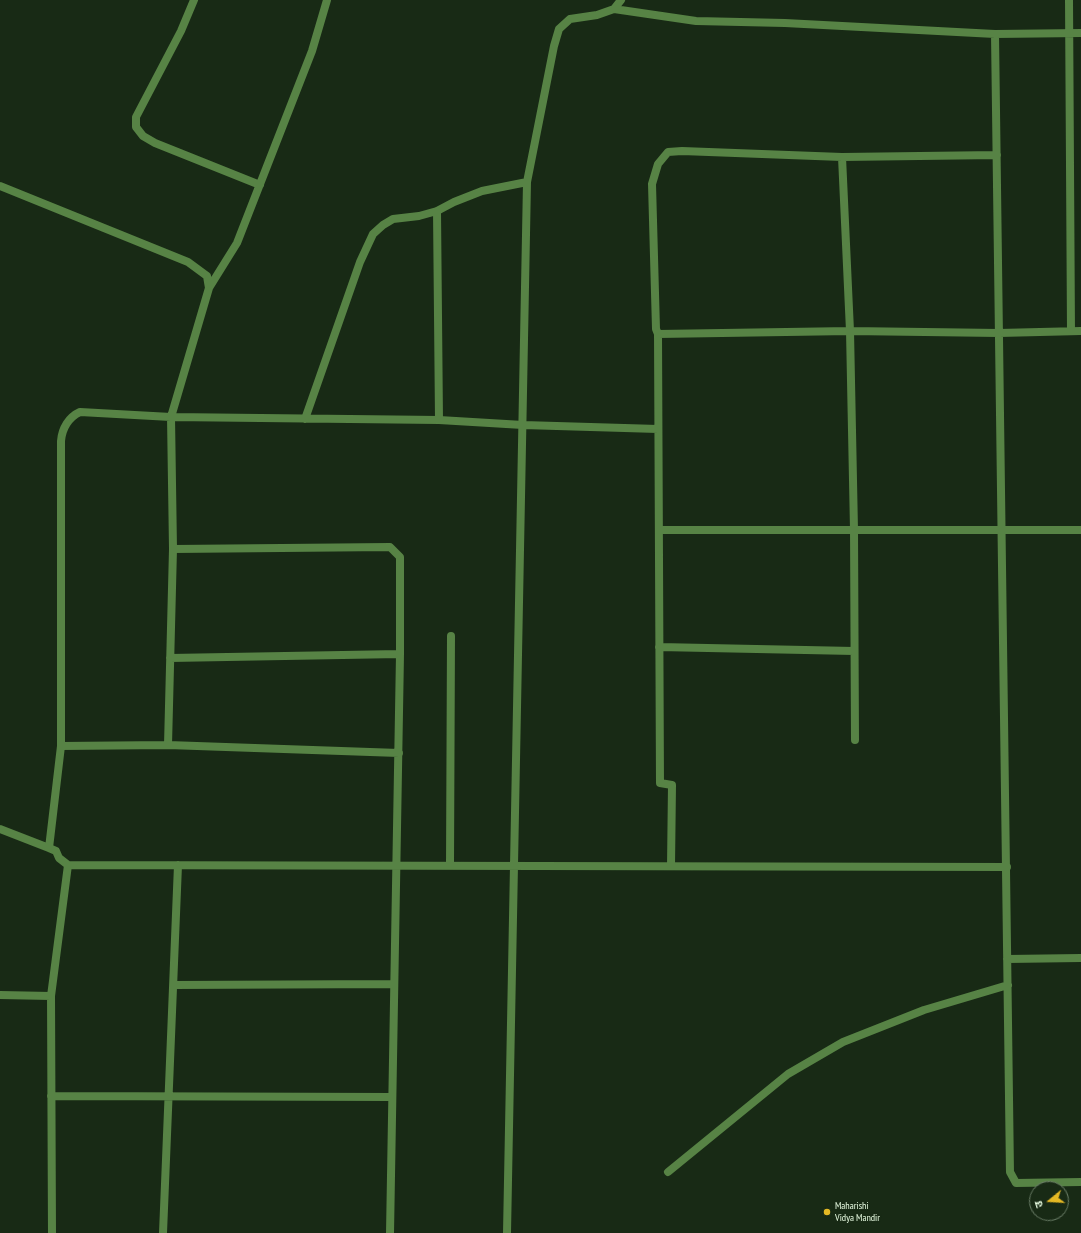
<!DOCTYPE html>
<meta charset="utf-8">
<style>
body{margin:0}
#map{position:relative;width:1081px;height:1233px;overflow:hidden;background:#182a15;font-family:"PT Sans Narrow","Noto Sans Devanagari",sans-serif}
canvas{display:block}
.north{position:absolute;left:1029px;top:1181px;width:40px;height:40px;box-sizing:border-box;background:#182a15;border:1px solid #6b7e67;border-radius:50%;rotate:252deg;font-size:11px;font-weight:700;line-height:16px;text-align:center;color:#e7fbe1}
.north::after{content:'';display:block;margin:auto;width:14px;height:18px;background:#e4b824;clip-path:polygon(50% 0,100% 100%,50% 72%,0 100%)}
</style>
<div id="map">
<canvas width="1081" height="1233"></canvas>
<div class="north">उ</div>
</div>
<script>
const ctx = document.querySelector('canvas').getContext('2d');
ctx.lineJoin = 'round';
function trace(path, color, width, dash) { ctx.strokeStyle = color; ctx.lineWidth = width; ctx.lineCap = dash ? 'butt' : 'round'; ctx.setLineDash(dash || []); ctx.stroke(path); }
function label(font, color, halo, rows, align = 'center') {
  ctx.font = font + ' "PT Sans Narrow",sans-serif'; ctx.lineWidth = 3.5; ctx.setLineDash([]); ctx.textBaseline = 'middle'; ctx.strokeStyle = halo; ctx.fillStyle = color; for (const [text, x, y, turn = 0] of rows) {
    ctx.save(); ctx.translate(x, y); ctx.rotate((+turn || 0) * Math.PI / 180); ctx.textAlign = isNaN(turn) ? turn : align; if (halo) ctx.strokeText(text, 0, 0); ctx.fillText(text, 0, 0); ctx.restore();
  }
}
trace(new Path2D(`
 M194,0L181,31L136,117V127L143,136L155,143L260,185
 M1069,0L1071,331
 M614,9L696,21L785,23L995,34L1081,33
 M995,34L1010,1172L1016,1183L1081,1182
 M842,157L850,331L854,530L855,740
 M0,186L188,262L207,276L209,288L171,417L173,549L168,745
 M437,211L439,420
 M209,288L237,243L312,51L327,0
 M658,334L850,331L999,333L1081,331
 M305,419L360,262L373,234L383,225L393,219L419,216L437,211L454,202L482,191L527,182
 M659,530H1081
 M173,549L390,547L400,557V654L390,1233
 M659,647L854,651
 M170,658L400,654
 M61,746L168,745L399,753
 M0,829L49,848
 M68,865L1007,867
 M450,865L451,636
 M671,866L672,785L660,783L658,334L656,329L652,184L658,164L668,152L682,151L842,157L997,155
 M1007,959L1081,958
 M174,985L394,984
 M0,995L51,996
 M51,1096L392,1097
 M668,1172L788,1074L843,1042L924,1010L1008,985
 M52,1233L51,996L68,865L59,858L56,851L49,848L61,746V441C62,428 69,417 80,412L171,417L439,420L523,425L658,429
 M163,1233L178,865
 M507,1233L527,182L554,46L559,29L570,19L597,15L614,9L621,0`), '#578345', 8);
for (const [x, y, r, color] of [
 [827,1212,4,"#e4b824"]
]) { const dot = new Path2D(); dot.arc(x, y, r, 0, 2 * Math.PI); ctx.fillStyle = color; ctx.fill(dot); trace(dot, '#182a15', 1.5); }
label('10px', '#e7fbe1', '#182a15', [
 ["Maharishi",835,1206],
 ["Vidya Mandir",835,1218]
], 'left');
</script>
